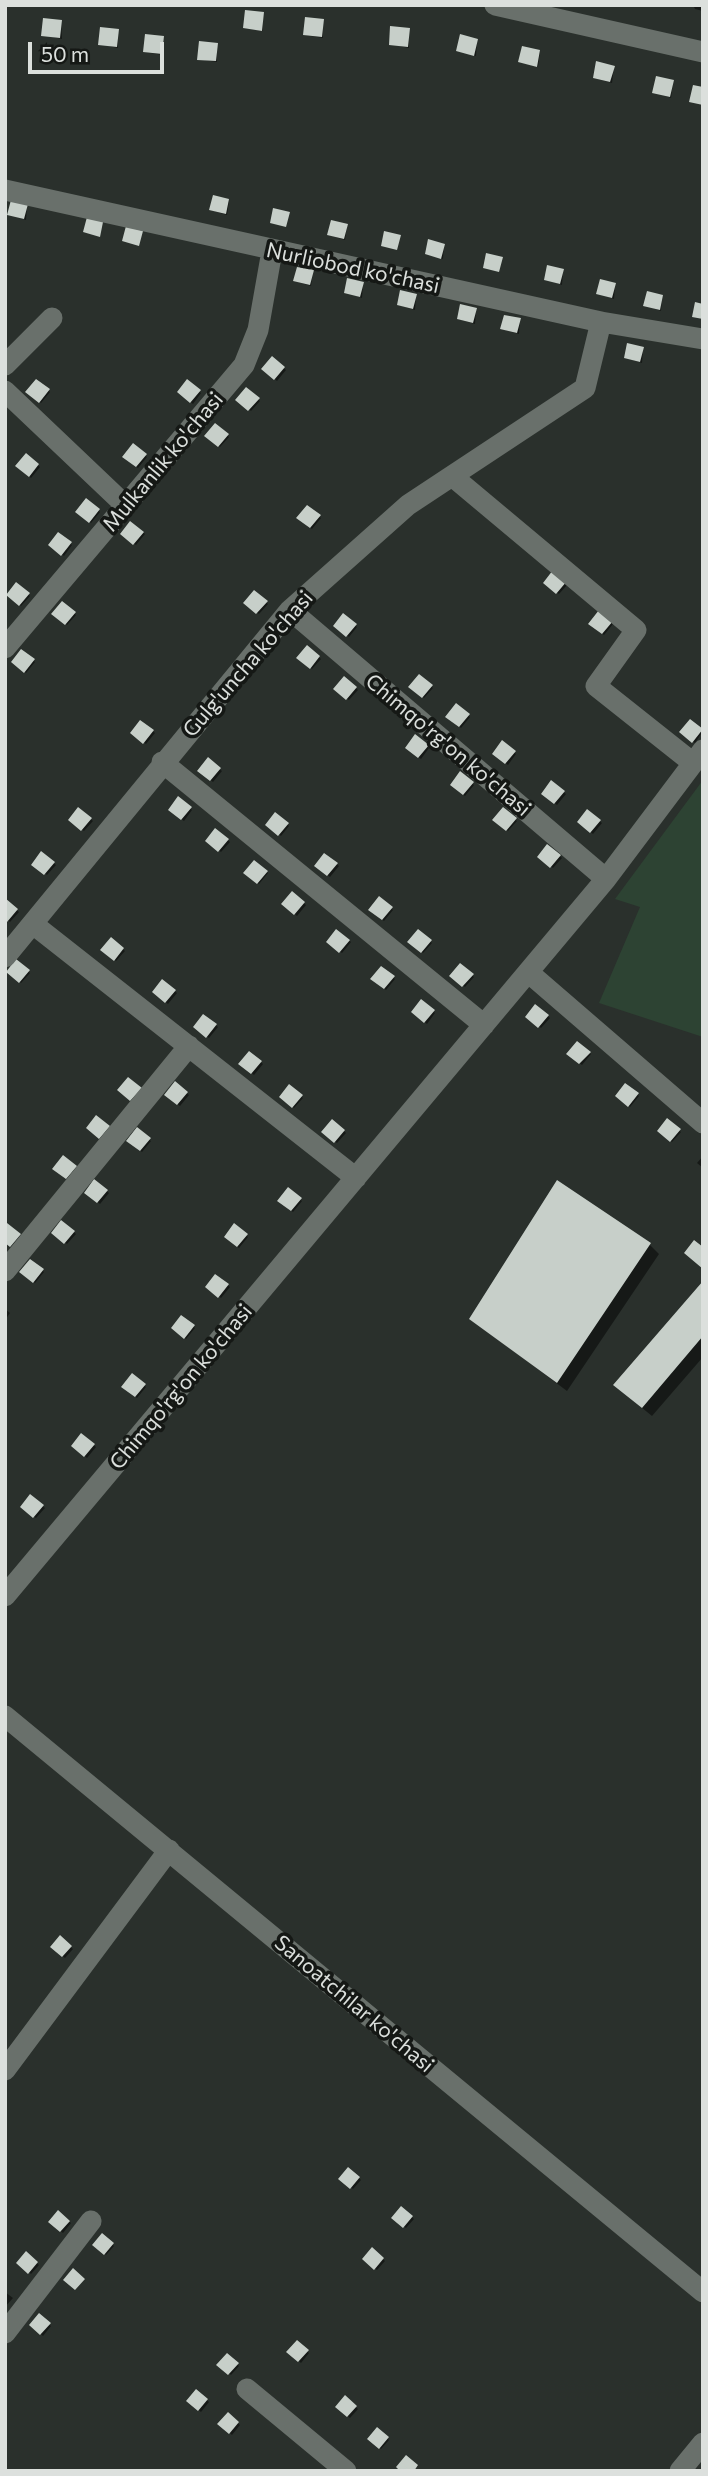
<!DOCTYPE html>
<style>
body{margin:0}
#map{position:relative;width:708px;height:2476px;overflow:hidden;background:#2a302c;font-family:Commissioner,sans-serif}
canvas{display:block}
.frame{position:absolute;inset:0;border:7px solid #dce0dd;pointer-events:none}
.scale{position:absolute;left:28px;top:42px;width:136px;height:32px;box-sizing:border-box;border:4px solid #dce0dd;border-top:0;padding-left:9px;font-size:21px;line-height:24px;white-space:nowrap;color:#dce0dd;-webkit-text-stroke:5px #151815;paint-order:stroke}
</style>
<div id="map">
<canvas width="708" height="2476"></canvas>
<div class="frame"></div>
<div class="scale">50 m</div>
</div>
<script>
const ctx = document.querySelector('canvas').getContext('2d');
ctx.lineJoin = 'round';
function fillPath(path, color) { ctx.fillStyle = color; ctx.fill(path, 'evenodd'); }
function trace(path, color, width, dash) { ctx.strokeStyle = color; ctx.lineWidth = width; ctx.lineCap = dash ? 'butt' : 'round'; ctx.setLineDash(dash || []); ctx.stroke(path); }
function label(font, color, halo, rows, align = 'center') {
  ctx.font = font + ' Commissioner,sans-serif'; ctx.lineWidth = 7; ctx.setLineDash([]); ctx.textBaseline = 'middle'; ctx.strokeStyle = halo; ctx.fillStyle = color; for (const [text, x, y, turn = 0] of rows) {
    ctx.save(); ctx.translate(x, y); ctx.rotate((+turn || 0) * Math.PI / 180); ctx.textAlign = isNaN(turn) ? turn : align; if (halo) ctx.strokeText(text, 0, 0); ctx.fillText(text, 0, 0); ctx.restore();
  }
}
fillPath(new Path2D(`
 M703,780V1037L599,1003L640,907L615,899Z`), '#2d4333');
fillPath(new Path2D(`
 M693,5H703V11L695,9Z
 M263,13V31L245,28Z
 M323,20V38L305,35Z
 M61,21L62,39L43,35Z
 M118,30V48L100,44Z
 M409,30V48L390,44Z
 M163,37V55L145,52Z
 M477,40L476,56L458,51Z
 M217,45V62L198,59Z
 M540,51L538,67L520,62Z
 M614,67L612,83L594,78Z
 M673,82L671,98L654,92Z
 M229,201L227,215L211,210Z
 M27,206L26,220L9,214Z
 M347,226L345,240L329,235Z
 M444,245L443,259L427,254Z
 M563,271L562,285L546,279Z
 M313,272L311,286L295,281Z
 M363,284L362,298L346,292Z
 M615,285L614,299L598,293Z
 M416,296L415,310L399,305Z
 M662,297L661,311L645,305Z
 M476,310L475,324L458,319Z
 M520,320L519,334L502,329Z
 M643,349L642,363L626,358Z
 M272,359L286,370L277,381L264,369Z
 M36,381L50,392L41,403L28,392Z
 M187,382L201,393L193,404L179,392Z
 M246,389L260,401L251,411L238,400Z
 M215,425L229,437L220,447L207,436Z
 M133,446L147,457L138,468L125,457Z
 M26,456L40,467L31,478L18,466Z
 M86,501L100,512L91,523L78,512Z
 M307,507L321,518L312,529L299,518Z
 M131,523L145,534L136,545L122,534Z
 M59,534L72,545L64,556L50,545Z
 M545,583L568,584L559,594Z
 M16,584L30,596L21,606L8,595Z
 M254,592L268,604L259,614L246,603Z
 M62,603L76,615L67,625L54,614Z
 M599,613L613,624L604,635L591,623Z
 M344,615L357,627L349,637L335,626Z
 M307,647L321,659L312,669L299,658Z
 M21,651L35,662L26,673L13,662Z
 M419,676L433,688L424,698L411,687Z
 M344,678L358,690L349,700L335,689Z
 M456,706L470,717L461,728L448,716Z
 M690,721L703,731L695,743L682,732Z
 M141,722L155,733L146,744L132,733Z
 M416,737L429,748L421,759L407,748Z
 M502,743L516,754L508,765L494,754Z
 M208,760L222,771L213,782L199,771Z
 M460,774L474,785L465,796L452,784Z
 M551,783L566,794L557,805L543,793Z
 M178,799L192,810L184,821L170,810Z
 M78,809L93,821L84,831L70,820Z
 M503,809L517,821L508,831L495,820Z
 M588,812L602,823L593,834L579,822Z
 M275,814L289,826L281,836L267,825Z
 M216,830L230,842L221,852L207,841Z
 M547,846L562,858L553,868L539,857Z
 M42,854L56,865L47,875L33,864Z
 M325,855L339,866L330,877L316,866Z
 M254,862L268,873L259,884L246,873Z
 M292,894L306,905L297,916L284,904Z
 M379,899L393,910L384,921L371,910Z
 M5,901L19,912L10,922L5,918Z
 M337,931L351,942L342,953L328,942Z
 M418,931L432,943L423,953L410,942Z
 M111,940L125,951L116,961L103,950Z
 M16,961L30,973L21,983L8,972Z
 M460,965L474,977L465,987L452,976Z
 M381,968L395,979L386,990L373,979Z
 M163,982L177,993L168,1004L154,992Z
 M421,1002L435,1013L427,1024L413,1012Z
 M536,1006L550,1018L541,1028L527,1017Z
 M204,1016L218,1027L209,1038L195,1027Z
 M577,1043L591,1054L582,1065L568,1054Z
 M249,1053L263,1064L254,1075L241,1064Z
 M175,1084L189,1095L180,1106L166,1095Z
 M625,1085L639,1096L630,1107L617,1096Z
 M289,1087L303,1098L294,1108L281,1097Z
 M667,1120L681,1132L672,1142L659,1131Z
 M332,1121L346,1133L337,1143L323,1132Z
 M137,1130L151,1141L142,1152L129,1141Z
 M703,1156V1168L697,1163Z
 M95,1182L109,1193L100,1204L86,1192Z
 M288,1190L302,1201L293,1212L280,1201Z
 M62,1222L76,1234L67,1244L53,1233Z
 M234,1226L248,1237L239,1248L226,1236Z
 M649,1244L659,1254L567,1391L471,1319Z
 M30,1261L44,1272L35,1283L22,1272Z
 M216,1276L230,1287L221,1298L207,1287Z
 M703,1284V1357L652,1416L625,1394Z
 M5,1309L10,1313L5,1320Z
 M181,1317L195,1328L186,1339L173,1328Z
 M132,1376L146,1387L137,1398L124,1386Z
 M82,1436L96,1447L87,1458L73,1446Z
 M30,1496L45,1508L36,1518L22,1507Z
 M60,1938L73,1949L65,1958L52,1947Z
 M349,2169L361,2180L353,2189L341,2179Z
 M401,2208L414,2219L406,2228L393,2218Z
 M59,2213L71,2223L63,2233L50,2222Z
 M102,2235L114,2246L106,2255L94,2245Z
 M373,2250L385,2261L377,2270L364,2259Z
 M27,2254L39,2265L31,2274L19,2263Z
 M5,2292L13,2298L5,2307Z
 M39,2316L51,2326L43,2336L31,2325Z
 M297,2343L309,2353L301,2363L289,2352Z
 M227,2355L239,2366L231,2375L219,2364Z
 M197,2392L209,2402L201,2412L188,2401Z
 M345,2398L358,2409L350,2418L337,2407Z
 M228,2415L240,2425L232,2435L220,2424Z
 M377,2429L389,2440L381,2449L369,2439Z`), '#0007');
fillPath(new Path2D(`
 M245,10L264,12L262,31L243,28Z
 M305,17L324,19L322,37L303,35Z
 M43,18L62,20L60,38L41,36Z
 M390,26L410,28L408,47L389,45Z
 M100,27L119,29L117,47L98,45Z
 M145,34L164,36L162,54L143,52Z
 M460,34L478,39L474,56L456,51Z
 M199,41L218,43L216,61L197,60Z
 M522,46L540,50L537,67L518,62Z
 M596,61L615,66L610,82L593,78Z
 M656,76L674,80L670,97L652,93Z
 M693,85L703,87V105L689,102Z
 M213,195L229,199L226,214L209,210Z
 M11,200L28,204L24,219L7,215Z
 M273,208L290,212L286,227L270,223Z
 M87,217L103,222L100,237L83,232Z
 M331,220L348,224L344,239L327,235Z
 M126,226L143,231L139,246L122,241Z
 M384,231L401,235L397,250L381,246Z
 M428,239L445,244L441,259L425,254Z
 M486,253L503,257L499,272L483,268Z
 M547,265L564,269L560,284L544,280Z
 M297,267L314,270L310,285L293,281Z
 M347,278L364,282L360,297L344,293Z
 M600,279L616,283L612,298L596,294Z
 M400,290L417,294L413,309L397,305Z
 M647,291L663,295L660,310L643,306Z
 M695,302L703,304V319L692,317Z
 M460,304L477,308L473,323L457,319Z
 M504,315L521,318L517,333L500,329Z
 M627,343L644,347L640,362L624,358Z
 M272,356L285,367L274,380L261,369Z
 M36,379L50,389L39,403L25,392Z
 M187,379L201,390L190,403L177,392Z
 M246,387L260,398L248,411L235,400Z
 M215,423L229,434L218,447L204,436Z
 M133,443L147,454L136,467L122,457Z
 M26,453L39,464L29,477L15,466Z
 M86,498L100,509L89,523L75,512Z
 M307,505L321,515L310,528L296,518Z
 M130,521L144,532L133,545L120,534Z
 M58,532L72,542L61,556L48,545Z
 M553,570L567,581L556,594L543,583Z
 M16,582L30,593L19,606L6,595Z
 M254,590L268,601L256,614L243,603Z
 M62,601L76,612L65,625L51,614Z
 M599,610L613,621L602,634L588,624Z
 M343,613L357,624L346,637L333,626Z
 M307,645L320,656L310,669L296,658Z
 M21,649L35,659L24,673L11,662Z
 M419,674L433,685L422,698L408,687Z
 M344,676L357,687L346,700L333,689Z
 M456,703L470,714L459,727L445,717Z
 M690,719L703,729L692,743L679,732Z
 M140,720L154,730L143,744L130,733Z
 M415,734L429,745L418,758L405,748Z
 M502,740L516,751L505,764L492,754Z
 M208,757L221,768L210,781L197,771Z
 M460,771L474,782L463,795L450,785Z
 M551,780L565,791L554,804L541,794Z
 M178,796L192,807L181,820L168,810Z
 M78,807L92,818L81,831L68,820Z
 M503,807L517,818L506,831L492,820Z
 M587,809L601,820L590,833L577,822Z
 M275,812L289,823L278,836L265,825Z
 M215,828L229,839L218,852L205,841Z
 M547,844L561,855L550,868L537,857Z
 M41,851L55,862L44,875L31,865Z
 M324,853L338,863L327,876L314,866Z
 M254,860L268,871L257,884L243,873Z
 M292,891L305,902L294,915L281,904Z
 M379,896L393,907L382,920L368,910Z
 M5,898L18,909L7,922L5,920Z
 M336,929L350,940L339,953L326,942Z
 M418,929L432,940L421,953L407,942Z
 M111,937L124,948L114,961L100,950Z
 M16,959L30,970L19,983L6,972Z
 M460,963L474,974L462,987L449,976Z
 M381,966L395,976L384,989L370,979Z
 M162,979L176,990L165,1003L152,992Z
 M421,999L435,1010L424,1023L411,1012Z
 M535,1004L549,1015L538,1028L525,1017Z
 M203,1014L217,1024L206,1038L193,1027Z
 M577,1041L591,1052L579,1064L566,1054Z
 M249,1051L262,1061L251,1074L238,1064Z
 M128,1077L142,1088L130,1101L117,1090Z
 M175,1081L188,1092L177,1105L164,1095Z
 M625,1083L639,1093L628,1107L615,1096Z
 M289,1084L303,1095L292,1108L279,1097Z
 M96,1115L110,1126L99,1139L86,1128Z
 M667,1118L681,1129L670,1142L657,1131Z
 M332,1119L345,1130L334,1143L321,1132Z
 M137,1127L151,1138L140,1151L126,1141Z
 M63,1155L77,1166L66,1179L52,1169Z
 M94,1179L108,1190L97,1203L84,1193Z
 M557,1180L651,1243L557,1383L469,1319Z
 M288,1187L302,1198L291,1211L277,1201Z
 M61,1220L75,1231L64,1244L51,1233Z
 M7,1223L21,1234L10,1247L5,1243Z
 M234,1223L248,1234L237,1247L224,1237Z
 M694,1240L703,1247V1269L684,1253Z
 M30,1259L44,1269L33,1283L19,1272Z
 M215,1274L229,1284L218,1298L205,1287Z
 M703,1281V1336L642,1408L613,1385Z
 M181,1315L195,1325L184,1339L171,1328Z
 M132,1373L146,1384L135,1397L121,1387Z
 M81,1433L95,1444L84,1457L71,1446Z
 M30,1494L44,1505L33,1518L20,1507Z
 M60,1935L72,1946L62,1957L50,1947Z
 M348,2167L360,2177L350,2189L338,2179Z
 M401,2206L413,2216L403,2228L391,2218Z
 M58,2210L70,2221L60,2232L48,2222Z
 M102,2233L114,2243L104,2255L92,2245Z
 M372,2247L384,2258L374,2270L362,2259Z
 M26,2251L38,2262L28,2274L16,2263Z
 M73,2268L85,2279L75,2290L63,2280Z
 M39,2313L51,2323L40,2335L29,2325Z
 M297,2340L309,2350L298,2362L286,2352Z
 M227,2353L239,2363L228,2375L216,2365Z
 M196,2389L208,2399L198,2411L186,2401Z
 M345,2395L357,2406L347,2417L335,2407Z
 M228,2412L239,2422L229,2434L217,2424Z
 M377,2427L389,2437L379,2449L367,2439Z
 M406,2455L418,2465L414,2471H400L396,2467Z`), '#c7cfc9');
trace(new Path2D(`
 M495,5L703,52
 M5,190L601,322L703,339
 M5,365L52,318
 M5,391L126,506
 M452,476L636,630L596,686L693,763
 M290,610L606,879
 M5,648L244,365L258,330L272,251
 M162,762L484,1025
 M33,924L356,1178
 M5,957L290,610L408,505L585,388L601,322
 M528,972L703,1123
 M5,1271L189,1046
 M5,1596L606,879L703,750
 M5,1716L703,2292
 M5,2070L169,1850
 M5,2333L91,2221
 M247,2389L346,2471`), '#69706b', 21);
trace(new Path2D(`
 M680,2471L703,2443`), '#69706b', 21);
label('21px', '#dce0dd', '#151815', [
 ["Nurliobod ko'chasi",353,268,12],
 ["Mulkanlik ko'chasi",163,462,-50],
 ["Gulg'uncha ko'chasi",248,664,-49],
 ["Chimqo'rg'on ko'chasi",448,745,40],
 ["Chimqo'rg'on ko'chasi",181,1387,-50],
 ["Sanoatchilar ko'chasi",354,2004,40]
]);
</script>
